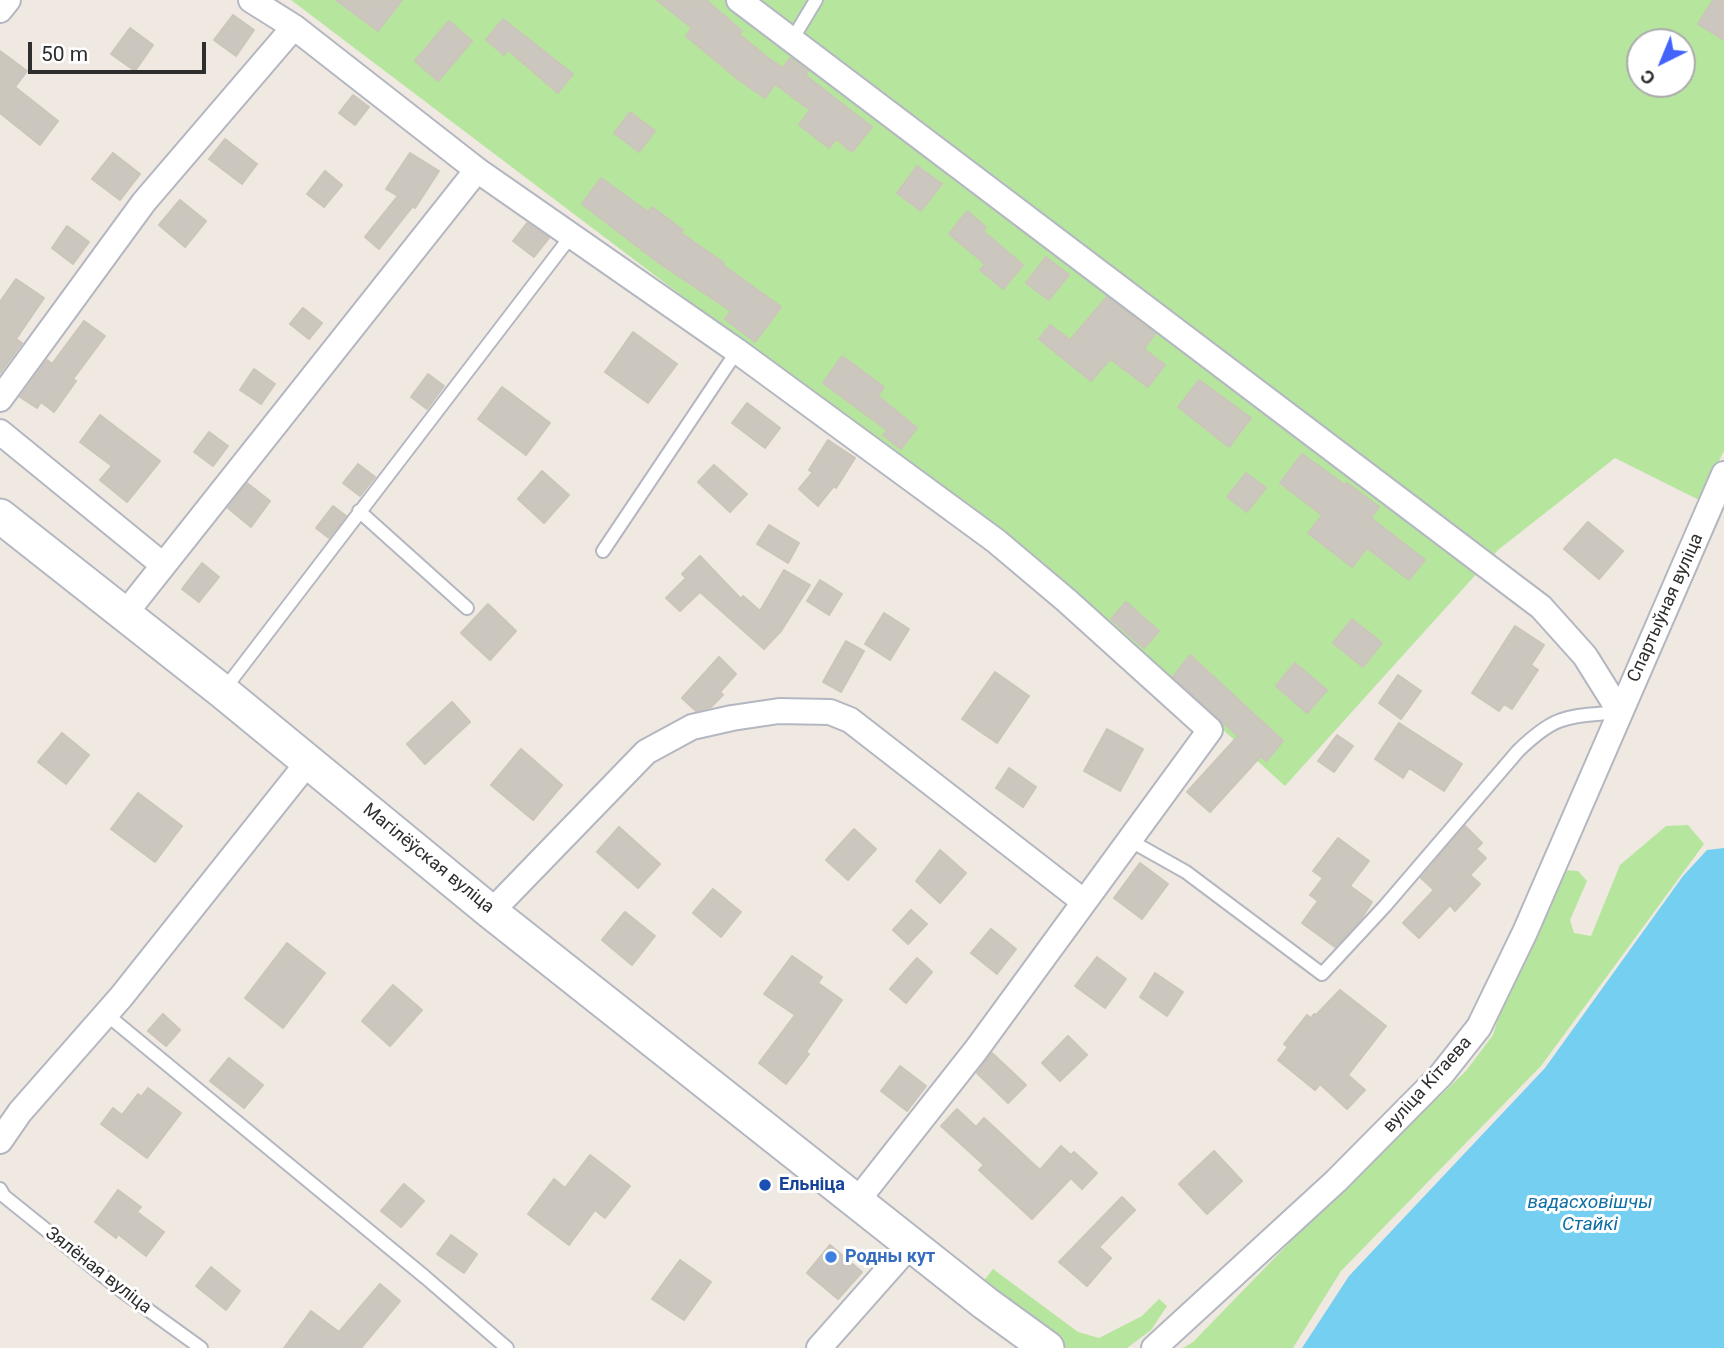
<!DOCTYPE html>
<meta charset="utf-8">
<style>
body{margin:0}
#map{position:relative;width:1724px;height:1348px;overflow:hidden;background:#efe9e1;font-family:Roboto,sans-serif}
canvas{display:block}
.north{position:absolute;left:1626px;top:28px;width:70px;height:70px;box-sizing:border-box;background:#fff;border:2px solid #ababab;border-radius:50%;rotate:223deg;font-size:19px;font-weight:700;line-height:28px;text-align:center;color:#2e2e2e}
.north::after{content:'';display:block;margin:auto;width:24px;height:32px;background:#4264fb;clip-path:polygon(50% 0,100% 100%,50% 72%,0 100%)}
.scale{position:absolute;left:28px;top:42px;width:178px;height:32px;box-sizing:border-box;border:4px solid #2e2e2e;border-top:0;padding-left:9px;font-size:21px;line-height:24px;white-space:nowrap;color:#2e2e2e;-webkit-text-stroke:5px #fff;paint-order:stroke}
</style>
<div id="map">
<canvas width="1724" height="1348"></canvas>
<div class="north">С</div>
<div class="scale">50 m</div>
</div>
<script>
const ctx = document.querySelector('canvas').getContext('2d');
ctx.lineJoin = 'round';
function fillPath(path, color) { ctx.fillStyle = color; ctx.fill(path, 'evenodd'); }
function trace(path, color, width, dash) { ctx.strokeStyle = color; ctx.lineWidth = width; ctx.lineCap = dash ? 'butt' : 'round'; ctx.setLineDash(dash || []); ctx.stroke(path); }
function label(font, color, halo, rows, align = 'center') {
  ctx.font = font + ' Roboto,sans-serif'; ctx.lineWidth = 6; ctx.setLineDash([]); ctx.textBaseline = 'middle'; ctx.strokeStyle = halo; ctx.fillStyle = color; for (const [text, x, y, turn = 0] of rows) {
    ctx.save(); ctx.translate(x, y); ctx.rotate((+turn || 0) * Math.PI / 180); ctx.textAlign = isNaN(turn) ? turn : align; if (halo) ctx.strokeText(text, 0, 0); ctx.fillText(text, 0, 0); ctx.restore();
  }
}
fillPath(new Path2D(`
 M291,0H1724V451L1699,500L1615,458L1498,550L1285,786L1005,532L743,342ZM1640,42H1682V84H1640Z
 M1688,825L1704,844L1541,1066L1341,1271L1293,1348H1183L1193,1342L1326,1205L1466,1071L1493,1035L1506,993L1562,870L1578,871L1587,881L1570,920L1574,933L1591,936L1620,865L1666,826Z
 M993,1269L1078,1332L1099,1338L1142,1316L1159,1299L1167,1306L1151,1330L1127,1348H1058L982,1283Z`), '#b6e59e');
fillPath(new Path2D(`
 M1724,848V1348H1302L1349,1276L1545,1068L1683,876L1707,850Z`), '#75cff0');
const building = new Path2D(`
 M336,0H402L378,31Z
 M657,0H706L742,31L739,34L768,58L783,68L790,58L808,71L805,75L872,127L852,152L836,139L829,148L799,125L810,110L775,84L765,98L739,80L686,36L692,28Z
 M1713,0H1724V40L1698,24Z
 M233,15L254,30L236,56L214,40Z
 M503,19L573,74L558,93L508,50L504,55L486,40Z
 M449,21L472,41L438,81L415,61Z
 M130,28L153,45L135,71L111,54Z
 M0,51L27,71L15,87L58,121L40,145L0,113Z
 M353,95L369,107L355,125L339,113Z
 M630,112L655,131L639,152L614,133Z
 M225,139L257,164L242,184L209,159Z
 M113,153L140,174L120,200L92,179Z
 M410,153L439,171L415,208L413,206L379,249L365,237L398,196L386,189Z
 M917,166L942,184L921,211L897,193Z
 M325,171L342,185L324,207L307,194Z
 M601,178L648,212L652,207L683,230L681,233L724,263L723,265L781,307L755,342L725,319L731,311L659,263L582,204Z
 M180,200L206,221L185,247L159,225Z
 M967,211L986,227L983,231L1023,265L1003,289L980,270L985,264L949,234Z
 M527,223L549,238L534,257L513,241Z
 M67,226L89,242L73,264L52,248Z
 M1046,257L1069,275L1049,300L1026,283Z
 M16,279L44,298L16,339L22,343L0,373V302Z
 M1107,297L1155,334L1144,349L1165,365L1148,387L1110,359L1091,381L1039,339L1050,325L1070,340Z
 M303,308L322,323L309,339L290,324Z
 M84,321L105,336L73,379L76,381L54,412L41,402L37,408L20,397L47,360L52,364Z
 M633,332L677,364L648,403L605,372Z
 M842,356L884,387L878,396L917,428L901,449L883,435L887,430L823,383Z
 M254,369L275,384L261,404L240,390Z
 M428,374L444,386L427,409L411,397Z
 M1199,380L1251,418L1229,447L1178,407Z
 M502,387L550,423L526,455L478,419Z
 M747,403L780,428L765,448L732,423Z
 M100,415L160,461L127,502L100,480L112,466L80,442Z
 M209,432L228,446L213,466L194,452Z
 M828,440L855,458L836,488L834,486L818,506L799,489L813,472L809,470Z
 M1302,454L1345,485L1347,483L1379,507L1371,518L1425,560L1409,580L1367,548L1352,567L1308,533L1322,515L1280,483Z
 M358,464L375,477L360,496L343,483Z
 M714,465L747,494L730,512L698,482Z
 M542,471L569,495L544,523L518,499Z
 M1246,473L1266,488L1247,512L1227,497Z
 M247,483L270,501L251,527L228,508Z
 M333,506L346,516L329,538L316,528Z
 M1588,522L1623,551L1599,579L1564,549Z
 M769,525L799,543L788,563L757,544Z
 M700,556L741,599L743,596L760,611L784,570L810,585L781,631L764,649L700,592L680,611L666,598L686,578L682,574Z
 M202,563L219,577L199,602L182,589Z
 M820,580L842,594L829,615L807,601Z
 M1126,602L1159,631L1144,648L1111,619Z
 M488,604L516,631L490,660L461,633Z
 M884,613L909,629L890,660L865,644Z
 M1352,619L1382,643L1363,667L1333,643Z
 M1515,626L1544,645L1531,665L1538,670L1512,709L1504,704L1499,711L1472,693Z
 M846,641L864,651L841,692L823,682Z
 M1190,655L1283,741L1266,761L1261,756L1210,812L1187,792L1238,736L1173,677Z
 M719,657L736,674L720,692L723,695L711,707L696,711L682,698Z
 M1295,663L1327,690L1307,713L1276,686Z
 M995,672L1029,696L997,743L962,719Z
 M1398,675L1421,691L1401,719L1379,703Z
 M452,702L470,722L425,764L407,744Z
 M1399,723L1462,764L1444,791L1409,768L1403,778L1375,759Z
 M1107,729L1143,749L1120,791L1084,771Z
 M62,733L89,755L66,784L38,762Z
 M1337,735L1353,746L1334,772L1318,761Z
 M521,749L562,785L533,820L491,785Z
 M1009,768L1036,787L1023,807L996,788Z
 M138,793L182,826L155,862L111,829Z
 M1465,826L1482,843L1476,849L1486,858L1470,875L1480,884L1455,911L1450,905L1419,938L1403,923L1434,890L1421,878Z
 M619,827L660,864L638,888L597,852Z
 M854,829L876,849L848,880L826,860Z
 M1338,838L1369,861L1350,886L1372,902L1361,919L1335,947L1302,923L1318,901L1310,895L1323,878L1313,871Z
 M940,850L966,873L940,903L916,881Z
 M1140,863L1168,884L1142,919L1114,898Z
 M713,889L741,912L721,937L693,913Z
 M911,910L927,924L908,944L893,930Z
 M625,912L655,936L632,965L602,940Z
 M991,929L1016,949L997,974L971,953Z
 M287,943L325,973L283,1028L245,998Z
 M792,956L822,977L818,983L842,1000L806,1052L809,1054L786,1084L759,1063L795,1015L764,994Z
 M1097,957L1126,979L1105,1008L1075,986Z
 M917,958L932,972L906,1003L890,989Z
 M1155,973L1183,992L1167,1016L1140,997Z
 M393,985L422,1010L390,1046L362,1021Z
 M1340,990L1386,1026L1348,1075L1365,1090L1347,1109L1320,1084L1315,1090L1278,1060L1288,1047L1284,1044L1307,1015L1311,1018L1314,1014L1316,1015Z
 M163,1014L180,1030L166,1046L148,1031Z
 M1068,1036L1087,1055L1060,1081L1042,1063Z
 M992,1053L1026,1085L1008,1103L977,1073Z
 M229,1058L263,1085L244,1108L210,1081Z
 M900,1066L926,1086L907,1111L881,1091Z
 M148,1088L181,1113L147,1158L101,1124L113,1108L122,1115L138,1094L141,1097Z
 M957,1109L976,1127L984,1118L1040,1170L1061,1146L1071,1155L1074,1152L1097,1173L1082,1189L1071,1178L1032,1219L979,1170L984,1165L941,1126Z
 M1214,1151L1242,1181L1207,1214L1179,1184Z
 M590,1155L630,1186L605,1218L595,1210L569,1245L528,1214L554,1179L565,1188Z
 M404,1184L424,1201L401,1227L381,1211Z
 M118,1190L141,1207L137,1212L164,1232L146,1256L118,1234L116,1238L95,1222Z
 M1122,1197L1135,1210L1099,1247L1111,1258L1087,1286L1059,1262Z
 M451,1235L477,1254L464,1273L437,1254Z
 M830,1245L862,1272L838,1299L807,1273Z
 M680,1260L711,1282L684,1320L652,1299Z
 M211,1267L240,1291L226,1310L196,1286Z
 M380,1284L400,1301L361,1348H284L311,1311L339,1332Z`);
fillPath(building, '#cbc7bf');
trace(building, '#cbc5ba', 2);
const service = new Path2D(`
 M792,40L816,0
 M359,511L467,608
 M603,551L737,351
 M223,691L571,236
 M1129,840L1186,872L1322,974L1385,906L1518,751C1557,713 1568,717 1620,712
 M106,1014L425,1277L507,1348
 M0,1189L4,1196L122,1291L201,1348`);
const minor = new Path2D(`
 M251,0L294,27L477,170L737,351L996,541L1066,600L1210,730L976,1050L857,1201
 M739,0L1541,607L1585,656L1620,712
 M0,10L8,0
 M0,399L144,202L294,27
 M0,432L163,565
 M124,615L477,170
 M491,912L646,752L692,727L732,718L779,711L830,712L850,720L1083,901
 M0,1141L20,1112L121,997L309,761
 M819,1348L911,1244
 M1154,1348L1336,1181L1441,1075L1479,1027L1525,932L1724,474`);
const secondary = new Path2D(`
 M0,516L222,691L491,912L985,1303L1047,1348`);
trace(service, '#b4b7c1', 16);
trace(minor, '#b4b7c1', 28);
trace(secondary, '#b4b7c1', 37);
trace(service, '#fff', 12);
trace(minor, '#fff', 24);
trace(secondary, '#fff', 33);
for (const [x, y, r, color] of [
 [765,1185,7,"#1a4fb4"],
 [831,1257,7,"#3f7fe0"]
]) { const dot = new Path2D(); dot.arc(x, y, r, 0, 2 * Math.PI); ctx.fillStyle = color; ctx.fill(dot); trace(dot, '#fff', 2.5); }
label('18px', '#2e2e2e', '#fff', [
 ["Спартыўная вуліца",1666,608,-66],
 ["Магілёўская вуліца",428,859,39],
 ["вуліца Кітаева",1428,1085,-48],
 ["Зялёная вуліца",98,1271,38]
]);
label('bold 18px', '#164399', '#fff', [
 ["Ельніца",779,1185]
], 'left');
label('bold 18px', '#366cbe', '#fff', [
 ["Родны кут",845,1257]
], 'left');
label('italic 19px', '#0d6fa3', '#fff', [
 ["вадасховішчы",1590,1203],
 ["Стайкі",1590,1225]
]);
</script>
